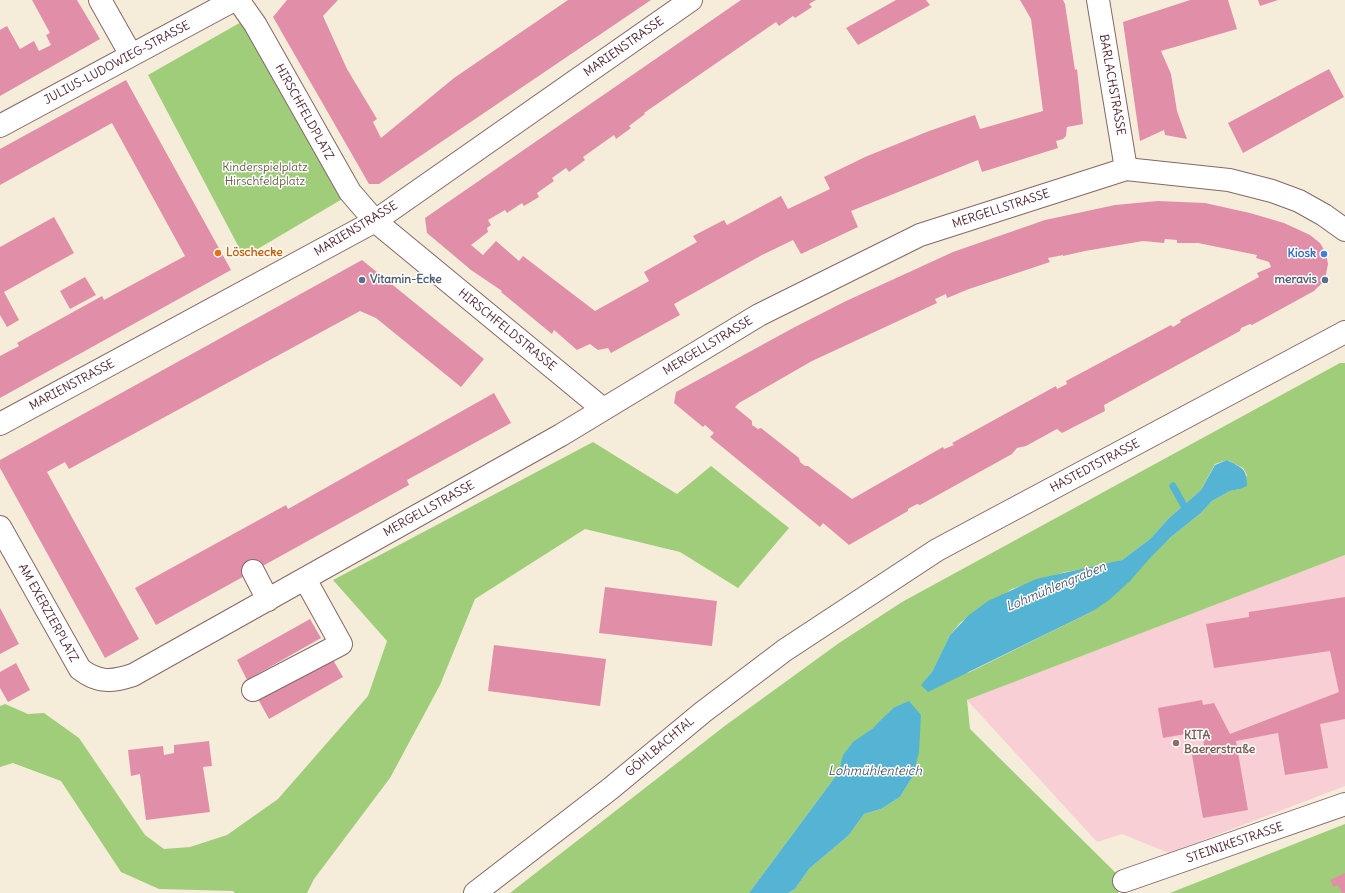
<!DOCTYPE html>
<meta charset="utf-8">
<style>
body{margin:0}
canvas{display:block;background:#f5edd9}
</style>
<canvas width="1345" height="893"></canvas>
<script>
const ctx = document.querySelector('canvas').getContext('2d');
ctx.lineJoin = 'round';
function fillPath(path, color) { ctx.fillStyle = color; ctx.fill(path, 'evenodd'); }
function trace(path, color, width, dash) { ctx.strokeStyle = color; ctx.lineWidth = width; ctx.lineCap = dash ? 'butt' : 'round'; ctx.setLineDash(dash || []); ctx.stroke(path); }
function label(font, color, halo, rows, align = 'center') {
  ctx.font = font + ' Delius,sans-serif'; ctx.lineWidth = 3; ctx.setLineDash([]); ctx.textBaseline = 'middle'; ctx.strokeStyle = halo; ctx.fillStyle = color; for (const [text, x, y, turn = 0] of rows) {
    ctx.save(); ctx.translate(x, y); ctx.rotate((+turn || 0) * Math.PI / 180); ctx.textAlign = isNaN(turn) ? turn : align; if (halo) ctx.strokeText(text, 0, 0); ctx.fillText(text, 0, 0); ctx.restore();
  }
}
fillPath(new Path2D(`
 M1345,555V786L1169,853L1122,834L1097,842L967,700Z`), '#f7cfd4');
fillPath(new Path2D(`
 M243,21L344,198L244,257L148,75Z
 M1340,363H1345V555L967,700L970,729L1124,881L1118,893H788L795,889L809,869L849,835L864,814L881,809L900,797L913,776L921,715L893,708C886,715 879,724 871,730C850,746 845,746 838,773L749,893H510L726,725L839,643L902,602ZM1227,460L1243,468L1247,475L1240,489L1230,491L1212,501L1201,513L1171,537L1093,611L970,672L922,685L932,672L950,635L961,622L1012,589L1065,572L1107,565L1122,560L1150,539L1169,518L1201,490L1215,464Z
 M593,442L677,494L711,466L789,528L738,588L680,552L585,529L475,599L440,685L390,778L314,879L307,893H235L233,891L159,889L121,872L61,781L13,763L0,767V706L5,704L28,714L44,713L79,738L145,835L164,849L190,847L227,835L278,799L368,696L387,641L333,580Z
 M1345,824V893H1170Z`), '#a0cd7a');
fillPath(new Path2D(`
 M1227,460C1242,468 1247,468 1247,486L1240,489L1230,491L1212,501L1201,513L1171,537L1151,557L1129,582L1109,600L1093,611L928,692L921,685L932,672L950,635L969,615L988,601L1036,579L1122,560L1150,539L1169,518L1201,490L1215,465Z
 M909,701L921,715L919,752L913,776L900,797L881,809L864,814L849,835L809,869L795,889L788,893H749L838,773L843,755L853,742L872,729L893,708Z`), '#55b4d3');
trace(new Path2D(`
 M1173,486L1188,513`), '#55b4d3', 7);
fillPath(new Path2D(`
 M32,0H77L100,39L0,96V30L7,26L20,49L34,41L39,51L51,45L46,35L50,33Z
 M287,0H338L323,16L347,69L377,119L373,122L381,138L454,78L568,0H651L379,184H369L273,17Z
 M741,0H816L809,4L812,7L795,18L793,16L779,26L776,22L644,113L645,114L629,126L631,128L616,139L614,135L583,157L585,160L569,172L566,168L552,178L554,181L537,193L539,197L524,206L522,203L507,213L505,210L488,220L491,225L487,228L488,232L471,245L483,255L496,241L519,261L523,256L595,311L649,281L644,272L697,242L693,236L724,220L727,225L781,196L788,209L830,189L824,177L865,157L929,131L975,115L980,129L1043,111L1031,19L1020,0H1063L1065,4L1075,70L1077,69L1083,124L1067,127L1066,136L1063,139L1056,141L1058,148L982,172L978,160L851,211L858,227L801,254L793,240L762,255L674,304L680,315L611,353L608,348L598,350L590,344L577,350L554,330L552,334L501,292L502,291L471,270L427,233L425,218Z
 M896,0H926L930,5L858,45L846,28Z
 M1190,0H1228L1237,29L1161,51L1171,74L1177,111L1187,139L1165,135L1164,130L1140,141L1123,22Z
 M1258,0H1278L1260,6Z
 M1329,69L1344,97L1243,153L1228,123Z
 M126,80L231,270L0,398V356L19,346L17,343L102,296L104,300L185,256L112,123L0,185V149Z
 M1158,201L1205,203L1250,213L1284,223L1310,235L1320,243L1326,253L1328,264L1325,280L1314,291L1252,325L1250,324L1241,328L1240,331L1104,405L1105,411L1062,433L1057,429L1026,446L1017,448L1012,454L920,505L917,504L908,509V511L849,545L823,523L820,527L710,437L714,433L705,425L703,427L674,403L676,392L793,328L846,301L953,252L1045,220L1115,205ZM1165,239L1177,240V243H1198L1257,255L1256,258L1269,262L1271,267L1257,273L1259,277L1180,320L1181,322L1173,327L1171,325L1066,381L1067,384L1057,389L1056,386L974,431L952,443L954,445L944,449L943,447L852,499L808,466H805L800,462L799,458L761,428L758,429L752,425V421L735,407L739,403L812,361L937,303L935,299L946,294L947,298L969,289L1050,262L1048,258L1063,255V256L1085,251L1143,241L1164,243Z
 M54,217L74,253L4,292L19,320L7,327L0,315V247Z
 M362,260L484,359L461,387L376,318L360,311L69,469L65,462L47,472L139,639L105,658L0,468V460Z
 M85,277L96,295L70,309L60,291Z
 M494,393L511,423L407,480L409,485L156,625L135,588L286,505L288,509Z
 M605,587L717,601L712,646L599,633Z
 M1345,597V719L1320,724L1328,768L1285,775L1278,733L1236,741L1248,810L1203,818L1192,755L1205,753L1202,731L1163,738L1158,708L1202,700L1203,705L1214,703L1230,734L1339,692L1330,651L1214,668L1206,624L1249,617V612Z
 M0,608L19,644L0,654Z
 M310,619L321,638L247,680L237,660Z
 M494,645L606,659L600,706L488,691Z
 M332,658L343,677L269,719L258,699Z
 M16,663L30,690L8,702L0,688V672Z
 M209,741L212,766L203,767L210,812L146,820L140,774L131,776L128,750L163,746L164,755L174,753V745Z
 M1345,873V893H1342L1338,885L1334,887L1330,880Z`), '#e18fa9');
const minor = new Path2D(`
 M100,0L131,55
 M238,0L255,24L350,192L375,221L603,409
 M1098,0L1126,169
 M0,126L234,0
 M0,424L375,221L691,0
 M0,527L80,669C98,683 112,682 133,675L561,435L759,315L920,235L1126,169L1229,180L1272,191L1299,201L1324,215L1345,230
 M253,571L268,600
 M253,690L341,644L305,579
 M1124,881L1345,804
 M475,893L610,789L703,712L785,650L937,550L1345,332`);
trace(minor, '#866768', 24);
trace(minor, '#fff', 22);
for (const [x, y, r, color] of [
 [218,253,4,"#e8710a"],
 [1324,254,4,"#3f7fe0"],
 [362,280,4,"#5c6f8a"],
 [1325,280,4,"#5c6f8a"],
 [1176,743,4,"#8d6e63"]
]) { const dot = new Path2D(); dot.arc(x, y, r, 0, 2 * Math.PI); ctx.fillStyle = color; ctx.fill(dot); trace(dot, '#fff', 1.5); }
label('12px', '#4a1f2b', '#fff', [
 ["MARIENSTRASSE",624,47,-35],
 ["JULIUS-LUDOWIEG-STRASSE",117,63,-28],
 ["BARLACHSTRASSE",1112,85,80],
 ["HIRSCHFELDPLATZ",304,112,61],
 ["MERGELLSTRASSE",1001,209,-18],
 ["MARIENSTRASSE",356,229,-31],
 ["HIRSCHFELDSTRASSE",507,330,39],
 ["MERGELLSTRASSE",708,346,-31],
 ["MARIENSTRASSE",72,385,-28],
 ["HASTEDTSTRASSE",1095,466,-28],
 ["MERGELLSTRASSE",429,509,-29],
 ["AM EXERZIERPLATZ",48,613,61],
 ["GÖHLBACHTAL",660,747,-40],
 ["STEINIKESTRASSE",1235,843,-19]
]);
label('12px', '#685c47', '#fff', [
 ["Kinderspielplatz",265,168],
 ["Hirschfeldplatz",265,182]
]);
label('bold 12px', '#c56008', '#fff', [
 ["Löschecke",226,253]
], 'left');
label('bold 12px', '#366cbe', '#fff', [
 ["Kiosk",1316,254]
], 'right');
label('bold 12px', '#4e5e75', '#fff', [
 ["Vitamin-Ecke",370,280],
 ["meravis",1317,280,"right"]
], 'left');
label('bold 12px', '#785e54', '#fff', [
 ["KITA",1184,736],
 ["Baererstraße",1184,750]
], 'left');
label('italic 13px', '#4e5b6e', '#fff', [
 ["Lohmühlengraben",1056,587,-23],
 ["Lohmühlenteich",875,771]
]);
</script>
